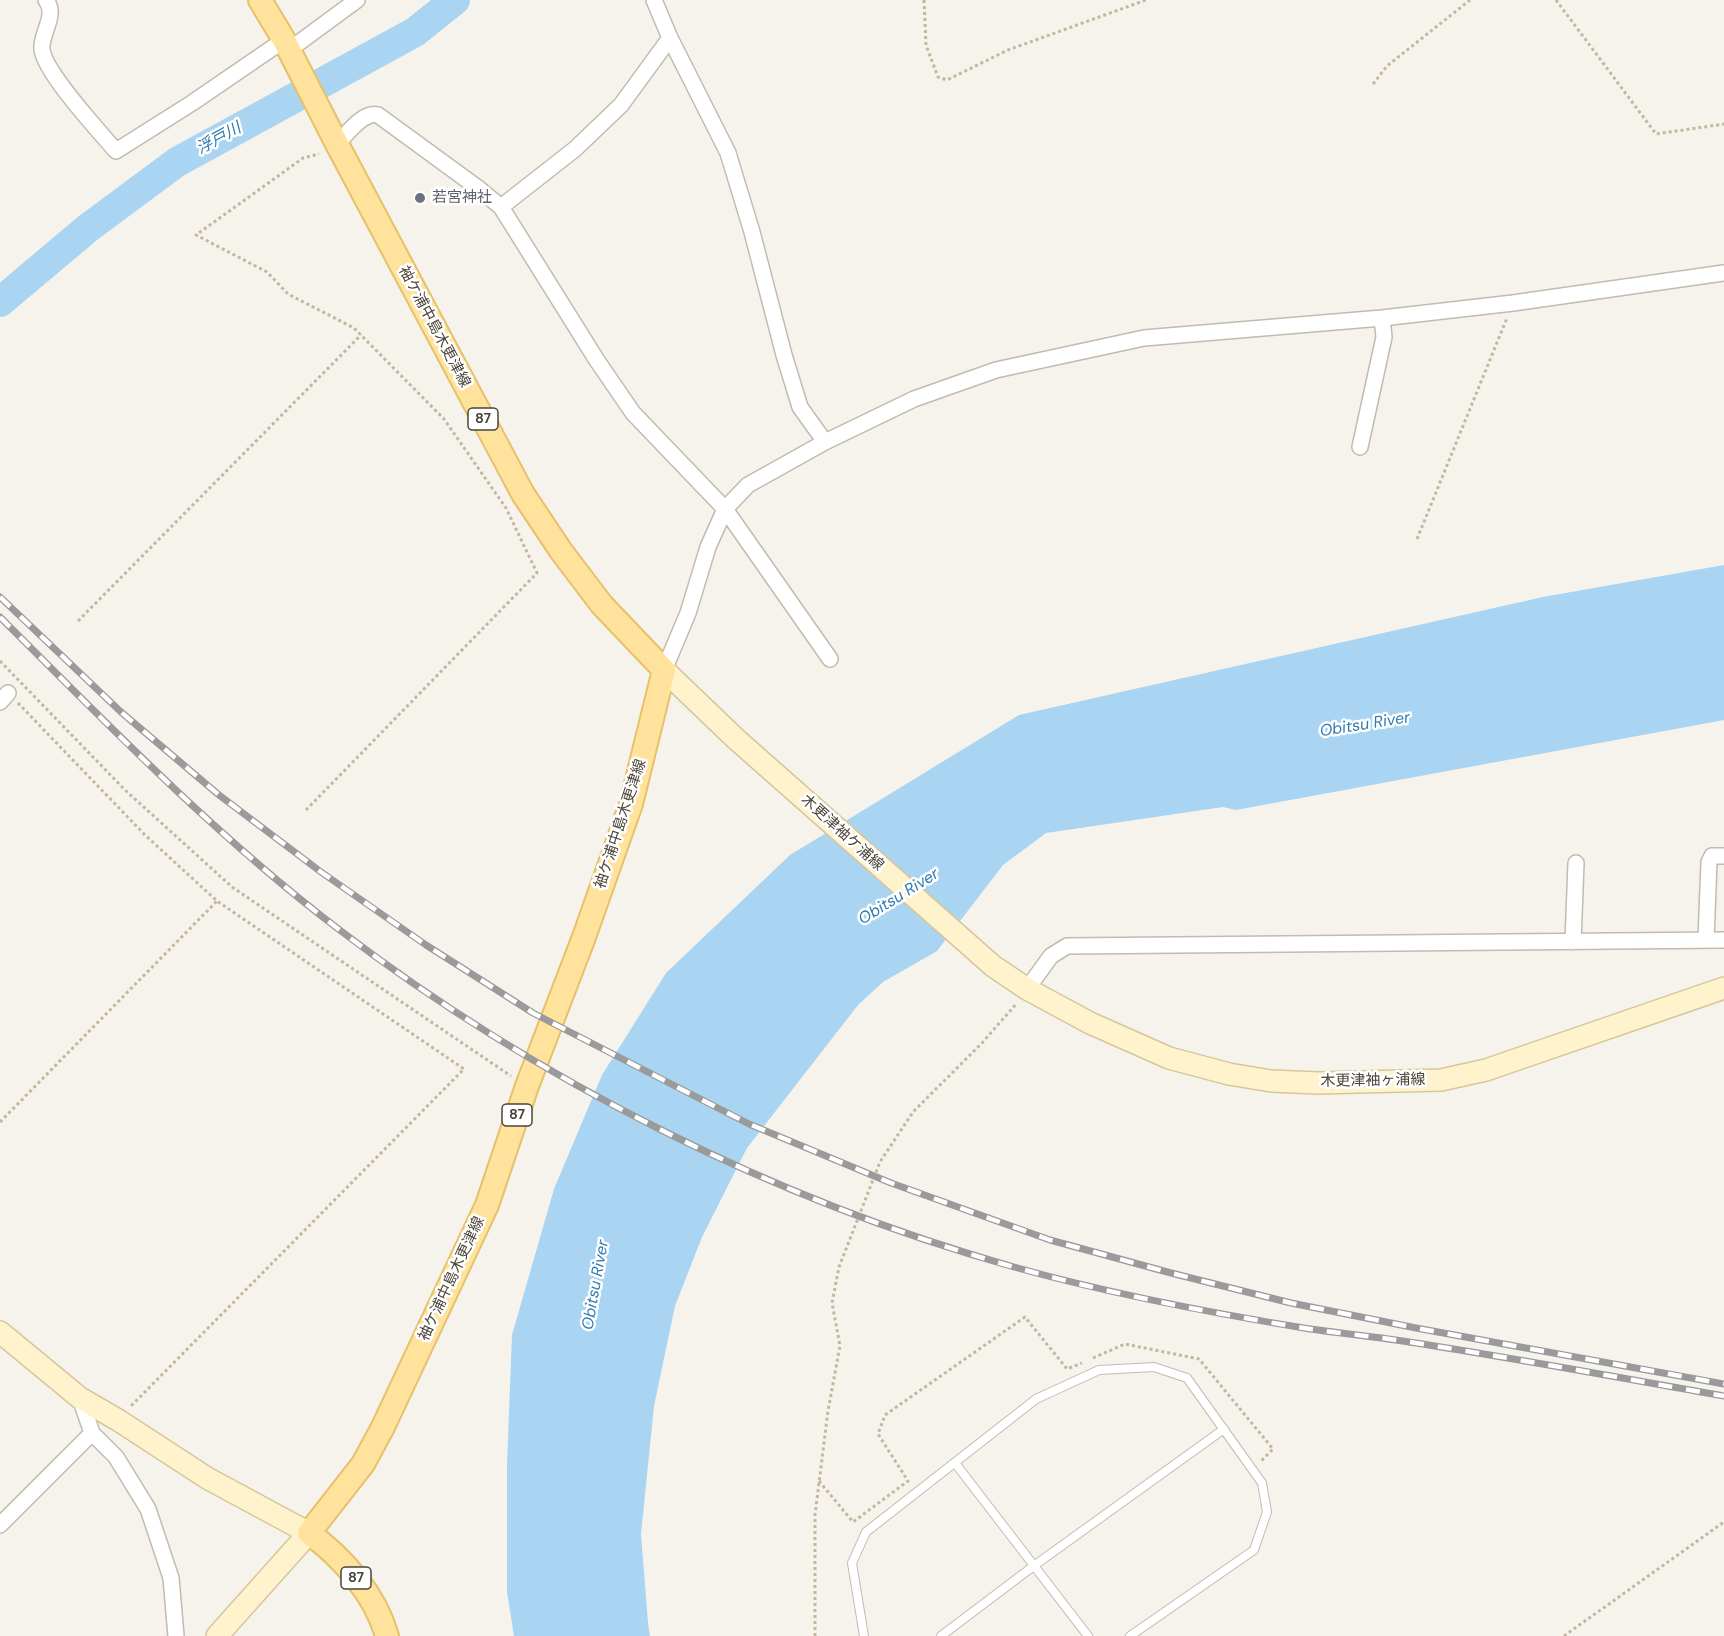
<!DOCTYPE html>
<meta charset="utf-8">
<style>
body{margin:0}
canvas{display:block;background:#f6f3ec}
</style>
<canvas width="1724" height="1636"></canvas>
<script>
const ctx = document.querySelector('canvas').getContext('2d');
ctx.lineJoin = 'round';
function fillPath(path, color) { ctx.fillStyle = color; ctx.fill(path, 'evenodd'); }
function trace(path, color, width, dash) { ctx.strokeStyle = color; ctx.lineWidth = width; ctx.lineCap = dash ? 'butt' : 'round'; ctx.setLineDash(dash || []); ctx.stroke(path); }
function label(font, color, halo, rows, align = 'center') {
  ctx.font = font + ' "DM Sans","Noto Sans JP",sans-serif'; ctx.lineWidth = 5; ctx.setLineDash([]); ctx.textBaseline = 'middle'; ctx.strokeStyle = halo; ctx.fillStyle = color; for (const [text, x, y, turn = 0] of rows) {
    ctx.save(); ctx.translate(x, y); ctx.rotate((+turn || 0) * Math.PI / 180); ctx.textAlign = isNaN(turn) ? turn : align; if (halo) ctx.strokeText(text, 0, 0); ctx.fillText(text, 0, 0); ctx.restore();
  }
}
fillPath(new Path2D(`
 M1724,565V720L1236,810L1223,807L1046,833L1003,865L937,951L883,982L858,1005L747,1148L702,1237L675,1306L654,1406L641,1534L648,1623L650,1636H514L507,1592V1465L512,1335L554,1189L602,1075L666,973L790,855L1019,715L1543,597Z`), '#a9d4f2');
trace(new Path2D(`
 M0,302L88,228L177,162L415,32L455,0`), '#a9d4f2', 30);
const lane = new Path2D(`
 M955,1463L1088,1636
 M864,1636L852,1563L866,1532L1036,1399L1099,1370L1154,1367L1187,1378L1262,1483L1267,1512L1254,1550L1130,1636
 M941,1636L1035,1565L1224,1429`);
const street = new Path2D(`
 M46,0C58,15 40,34 42,49C44,72 99,131 116,151L192,103L284,40
 M654,0L670,38L728,153L752,232L784,355L800,407L825,442
 M289,50L357,0
 M337,144C347,134 363,111 378,115L478,188L501,207L596,359L633,413L725,509L830,659
 M501,207L575,149L621,105L670,38
 M1360,447L1384,337L1382,318
 M664,670L688,613L708,547L725,509L748,485L825,442L914,399L996,370L1144,338L1382,318L1513,303L1724,273
 M0,702L8,693
 M1706,940L1709,862L1712,856H1724
 M1573,942L1576,863
 M1027,989L1051,956L1067,946L1724,940
 M80,1398L92,1433L116,1457L148,1509L171,1578L176,1636
 M0,1525L92,1433`);
const secondary = new Path2D(`
 M664,670L736,739L993,966L1027,989L1090,1023L1169,1058L1229,1074L1271,1081L1318,1083L1441,1080L1486,1070L1724,988
 M0,1332L80,1398L118,1420L207,1478L309,1533L217,1636`);
const primary = new Path2D(`
 M260,0L284,40L337,144L523,494L561,551L602,605L664,670L631,804L584,937L527,1086L487,1205L383,1427L363,1464L309,1533C343,1558 375,1594 387,1636`);
trace(lane, '#c2bbae', 10);
trace(street, '#c2bbae', 18);
trace(secondary, '#d6c79b', 24);
trace(primary, '#e6c16a', 26);
trace(new Path2D(`
 M924,0L926,45L938,77L947,80L1008,50L1146,0
 M1556,0L1656,134L1724,124
 M1373,84L1387,66L1470,0
 M1417,539L1507,318
 M78,621L361,335
 M0,661L125,790L232,887L511,1076
 M18,703L145,835L217,901L464,1069L131,1406
 M306,810L537,573L506,508L444,419L354,328L288,294L267,272L196,235L303,158L319,154
 M0,1122L217,901
 M1093,1358L1125,1344L1199,1359L1273,1449L1260,1462
 M819,1481L853,1522L908,1481L878,1434L885,1415L1025,1317L1067,1369L1082,1363
 M815,1636V1515L828,1411L840,1346L832,1303L839,1267L880,1162L913,1112L982,1043L1017,1003
 M1564,1636L1724,1522`), '#c4b79f', 3, [3, 3]);
trace(lane, '#fff', 8);
trace(street, '#fff', 15);
trace(secondary, '#fff3cd', 21);
trace(primary, '#ffe39c', 22);
const rail = new Path2D(`
 M0,597L121,712L219,795L321,872L426,945L533,1013L749,1124L891,1183L1050,1240L1171,1273L1291,1303L1416,1328L1724,1384
 M0,617C108,725 215,835 337,928C536,1080 772,1199 1014,1267C1111,1294 1211,1313 1310,1329C1345,1334 1381,1337 1416,1343C1519,1359 1621,1378 1724,1396`);
trace(rail, '#9a9a9a', 7);
trace(rail, '#fff', 4.5, [14]);
for (const [x, y, r, color] of [
 [420,198,6,"#6b7280"]
]) { const dot = new Path2D(); dot.arc(x, y, r, 0, 2 * Math.PI); ctx.fillStyle = color; ctx.fill(dot); trace(dot, '#fff', 2); }
for (const [x, y, w] of [
 [483,419,30],
 [517,1115,30],
 [356,1578,30]
]) { const box = new Path2D(); box.roundRect(x - w / 2, y - 11, w, 22, 4.5); ctx.fillStyle = '#fff'; ctx.fill(box); trace(box, '#4b4439', 1.5); }
label('bold 14px', '#4b4439', null, [
 ["87",483,419],
 ["87",517,1115],
 ["87",356,1578]
]);
label('15px', '#5b616d', '#fff', [
 ["若宮神社",432,198]
], 'left');
label('15px', '#4b4439', '#fff', [
 ["袖ケ浦中島木更津線",434,327,62],
 ["袖ケ浦中島木更津線",621,824,-72],
 ["木更津袖ケ浦線",842,833,42],
 ["木更津袖ヶ浦線",1373,1081,-1],
 ["袖ケ浦中島木更津線",452,1279,-65]
]);
label('italic 16px', '#2e7ab2', '#fff', [
 ["浮戸川",219,139,-29],
 ["Obitsu River",1365,725,-9],
 ["Obitsu River",899,897,-32],
 ["Obitsu River",596,1285,-80]
]);
</script>
